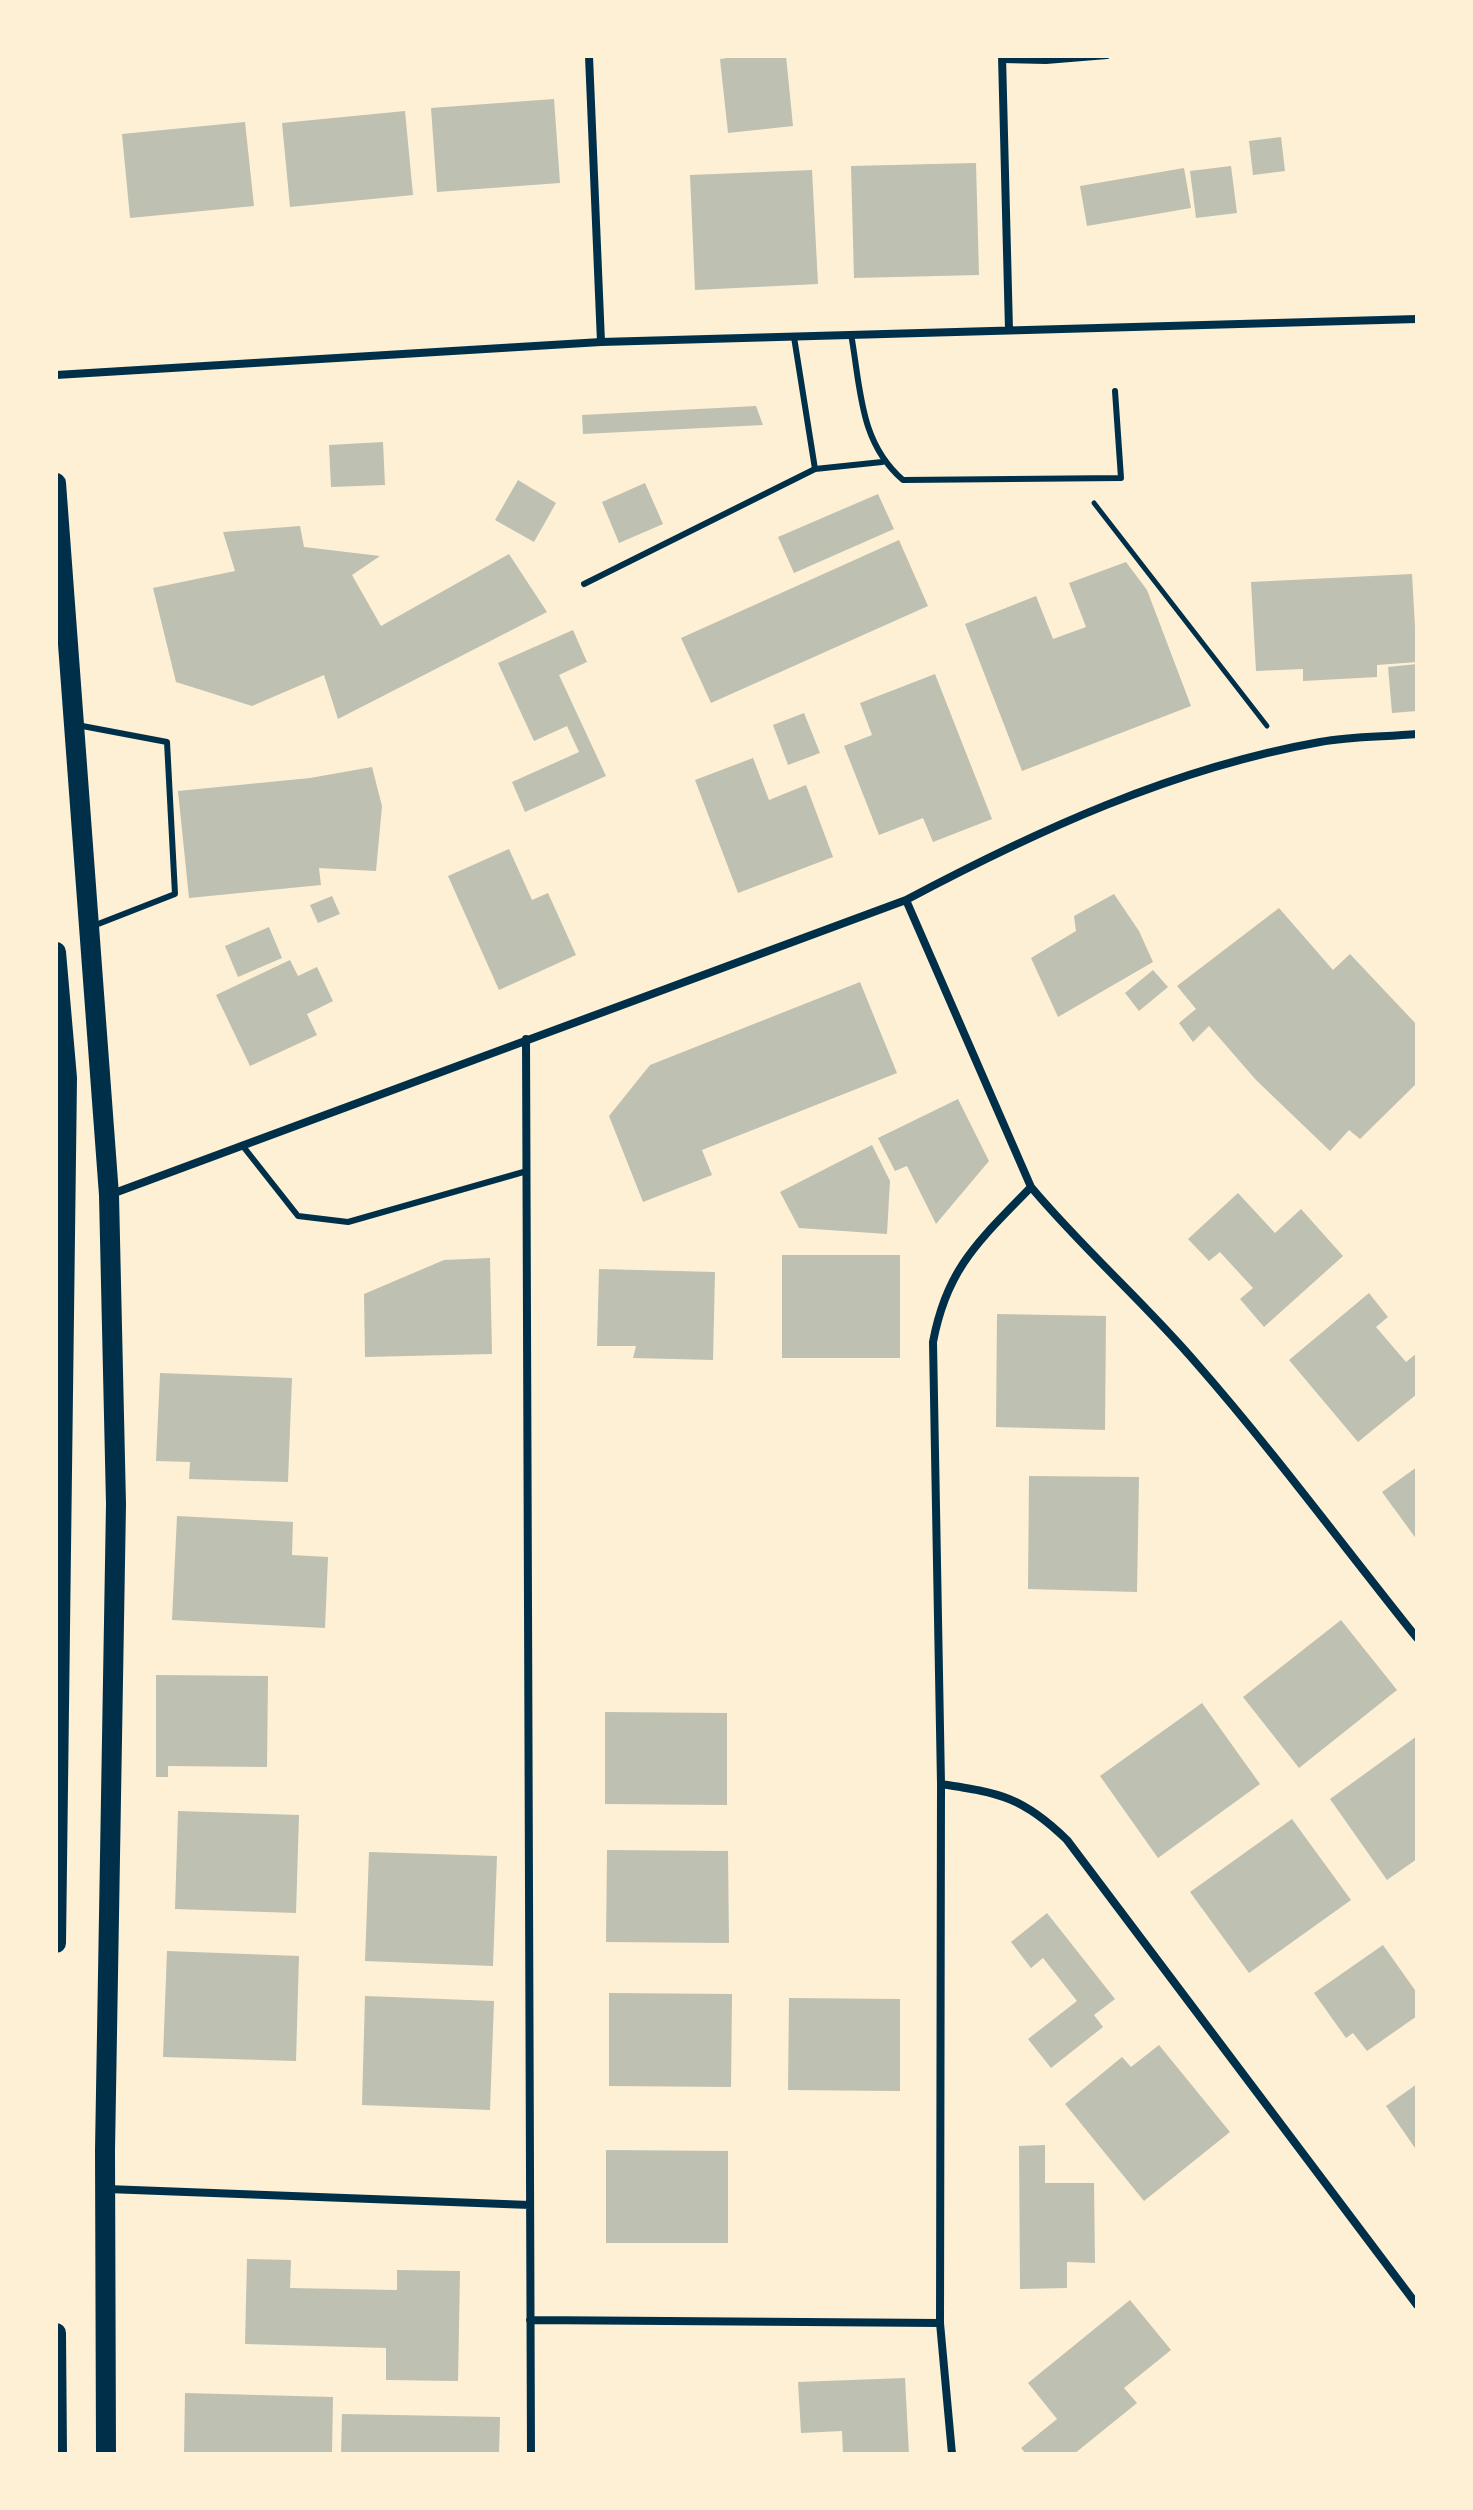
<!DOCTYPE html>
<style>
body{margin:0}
#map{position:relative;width:1473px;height:2510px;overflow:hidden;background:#fdf0d5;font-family:"IBM Plex Sans",sans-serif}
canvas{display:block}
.frame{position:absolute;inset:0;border:58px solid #fdf0d5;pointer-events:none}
</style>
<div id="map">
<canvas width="1473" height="2510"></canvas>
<div class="frame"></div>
</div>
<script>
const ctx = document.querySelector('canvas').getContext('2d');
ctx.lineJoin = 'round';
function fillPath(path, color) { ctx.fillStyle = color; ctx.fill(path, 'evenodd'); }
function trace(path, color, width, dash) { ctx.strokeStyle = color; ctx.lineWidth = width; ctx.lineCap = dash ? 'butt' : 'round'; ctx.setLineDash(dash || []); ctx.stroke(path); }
fillPath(new Path2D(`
 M741,56H786L793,126L728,133L720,59Z
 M554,99L560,183L437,192L431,108Z
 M405,111L413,195L290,207L282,123Z
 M245,122L254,206L130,218L122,134Z
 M1281,137L1285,171L1253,175L1249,141Z
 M976,163L979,275L854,278L851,166Z
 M1231,166L1237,213L1196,218L1190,171Z
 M1184,168L1191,208L1087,226L1080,186Z
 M812,170L818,284L695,290L690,175Z
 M756,406L763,425L583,434L582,415Z
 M383,442L385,485L331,487L329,445Z
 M518,480L556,503L534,542L495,520Z
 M645,483L663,524L619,543L602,502Z
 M878,494L894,529L794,573L778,537Z
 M300,526L304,547L380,556L352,575L381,626L509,554L547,612L338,719L324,675L252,706L176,682L153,588L235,571L223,532Z
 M899,540L928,606L711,703L681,638Z
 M1126,562L1147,590L1191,706L1022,771L965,624L1036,596L1053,639L1086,627L1069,583Z
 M1412,574L1417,662L1377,665V677L1303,681V669L1256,671L1251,582Z
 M573,630L587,662L559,675L606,776L525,812L512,782L579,752L567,726L534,741L498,663Z
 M1417,664V711L1392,713L1388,667Z
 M935,674L992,819L933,842L923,818L879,835L844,746L872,735L860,703Z
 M804,713L820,753L788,765L773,725Z
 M753,758L769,800L806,785L833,857L738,893L695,780Z
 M372,767L382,806L376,871L319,868L321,885L189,898L178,791L310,778Z
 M509,849L532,900L548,893L576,955L499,990L448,876Z
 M1114,894L1139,931L1153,962L1058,1017L1031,958L1076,931L1074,916Z
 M332,896L340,914L318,923L310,905Z
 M1279,908L1333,970L1350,954L1417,1025V1083L1360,1139L1349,1130L1330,1151L1256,1080L1209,1026L1193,1042L1179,1023L1196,1009L1177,986Z
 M269,927L282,958L238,977L225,946Z
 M290,960L298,976L317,967L333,1001L307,1014L317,1035L250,1066L216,995Z
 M1153,970L1168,987L1139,1011L1125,993Z
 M860,982L897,1073L702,1150L712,1175L643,1202L609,1116L650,1065Z
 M958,1099L989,1161L936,1224L907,1166L895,1171L878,1138Z
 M872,1145L890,1181L887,1234L799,1228L780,1192Z
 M1238,1193L1275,1233L1301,1209L1343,1256L1264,1327L1240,1299L1253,1288L1220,1252L1209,1261L1188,1239Z
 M782,1255H900V1358H782Z
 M490,1258L492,1354L365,1357L364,1294L444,1260Z
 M599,1269L715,1272L713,1360L633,1358L636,1346H597Z
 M1369,1293L1388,1317L1376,1327L1406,1362L1417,1353V1394L1358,1442L1289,1360Z
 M997,1314L1106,1316L1105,1430L996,1427Z
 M160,1373L292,1378L288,1482L189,1479L190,1462L156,1461Z
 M1417,1467V1540L1382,1492Z
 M1029,1476L1139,1477L1137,1592L1028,1589Z
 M177,1516L293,1522L292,1555L328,1557L325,1628L172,1620Z
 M1341,1620L1397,1690L1299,1768L1243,1697Z
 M156,1675L268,1676L267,1767L168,1766V1777H156Z
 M1202,1703L1260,1784L1158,1858L1100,1776Z
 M605,1712L727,1713V1805L605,1804Z
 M1417,1736V1859L1387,1880L1330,1799Z
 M178,1811L299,1815L296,1913L175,1909Z
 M1292,1819L1351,1900L1249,1973L1190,1892Z
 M607,1850L728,1851L729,1943L606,1942Z
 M369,1852L497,1856L493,1966L365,1961Z
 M1047,1913L1115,1999L1094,2015L1103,2027L1051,2068L1028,2039L1077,2001L1043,1958L1031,1968L1011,1942Z
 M1383,1945L1417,1993V2016L1367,2051L1353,2033L1346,2038L1314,1993Z
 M167,1951L299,1956L296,2061L163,2057Z
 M609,1993L732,1994L731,2087L609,2086Z
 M365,1996L494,2001L490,2110L362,2105Z
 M789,1998L900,1999V2091L788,2090Z
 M1159,2045L1230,2132L1144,2201L1065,2104L1122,2057L1131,2067Z
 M1417,2084V2151L1386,2106Z
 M1045,2145V2183H1094L1095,2263L1067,2262V2288L1020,2289L1019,2146Z
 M606,2150L728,2151V2243H606Z
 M247,2259L291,2260L290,2288L397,2290V2270L460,2271L458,2381L386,2380V2348L245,2344Z
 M1130,2300L1171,2350L1124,2388L1137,2403L1074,2454H1026L1021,2448L1057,2419L1028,2383Z
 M905,2378L909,2454H843L842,2431L801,2433L798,2382Z
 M185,2393L333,2397L332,2454H184Z
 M342,2414L500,2417L499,2454H341Z`), '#bec0b2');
trace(new Path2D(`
 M1094,503L1267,726`), '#003049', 5);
trace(new Path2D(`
 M1002,60L1046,61L1107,56
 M851,334C861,389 859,442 903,480L1121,478L1115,391
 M794,337L815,469L882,462
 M584,584L815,469
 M77,725L167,742L175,894L93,926
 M242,1145L298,1216L348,1222L527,1171`), '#003049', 6);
trace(new Path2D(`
 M589,56L601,342
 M1002,56L1009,330
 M56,375L601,342L1417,319
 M906,900L1031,1187C980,1240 947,1267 933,1342L941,1784L940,2323L952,2454
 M526,1039L531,2454
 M1031,1187C1083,1249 1144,1302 1197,1364C1274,1452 1344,1547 1417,1638
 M109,1195L906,900C1036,831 1173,768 1320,742C1351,736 1385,737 1417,734
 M941,1784C1000,1793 1023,1797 1067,1840L1417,2305
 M107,2189L530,2205
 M530,2320L940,2323`), '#003049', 8);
trace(new Path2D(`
 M56,483L109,1195L116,1504L105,2150L106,2454
 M56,952L67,1078L56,1943
 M56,2333L57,2454`), '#003049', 20);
</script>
